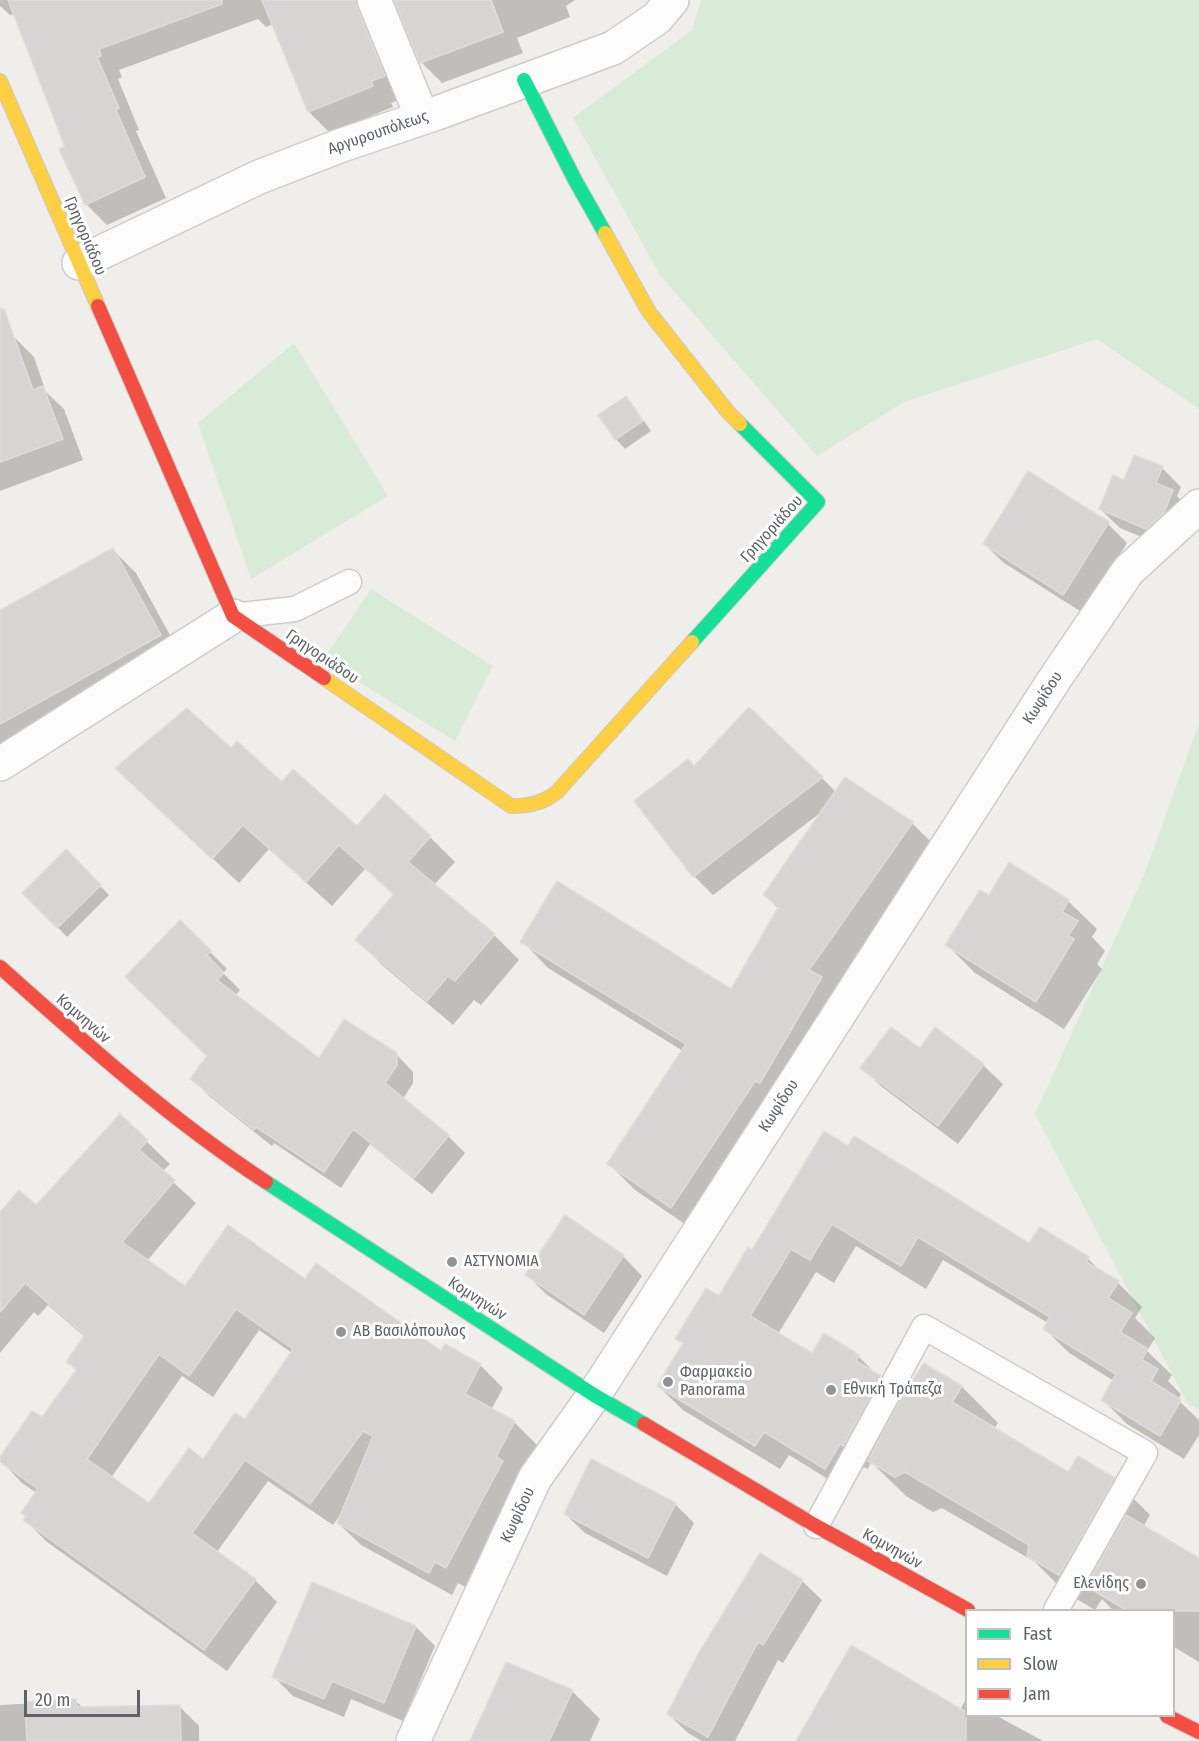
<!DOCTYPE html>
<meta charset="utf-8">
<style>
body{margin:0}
#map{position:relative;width:1199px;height:1741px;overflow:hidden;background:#efeeea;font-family:"Fira Sans Condensed",sans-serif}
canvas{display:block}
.legend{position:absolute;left:965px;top:1609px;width:210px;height:108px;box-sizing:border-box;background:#fff;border:2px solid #bfc1c3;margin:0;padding:8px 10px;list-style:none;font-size:18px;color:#5f6368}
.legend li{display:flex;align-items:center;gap:12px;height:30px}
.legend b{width:30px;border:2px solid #bfc1c3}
.scale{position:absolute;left:24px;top:1690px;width:116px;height:27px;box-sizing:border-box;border:3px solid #5f6368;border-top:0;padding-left:8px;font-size:18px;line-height:21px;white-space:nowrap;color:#5f6368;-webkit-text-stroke:4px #fff;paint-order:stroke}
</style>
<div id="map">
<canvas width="1199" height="1741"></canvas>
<ul class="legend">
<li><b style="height:8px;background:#16e098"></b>Fast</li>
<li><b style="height:8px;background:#ffcf43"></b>Slow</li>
<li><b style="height:8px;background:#f24e42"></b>Jam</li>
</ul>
<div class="scale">20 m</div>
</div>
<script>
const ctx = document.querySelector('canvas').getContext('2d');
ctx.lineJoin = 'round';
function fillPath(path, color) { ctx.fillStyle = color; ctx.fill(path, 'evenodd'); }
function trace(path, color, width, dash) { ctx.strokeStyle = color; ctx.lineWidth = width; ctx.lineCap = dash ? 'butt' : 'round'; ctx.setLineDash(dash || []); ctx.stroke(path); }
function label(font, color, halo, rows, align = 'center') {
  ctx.font = font + ' "Fira Sans Condensed",sans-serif'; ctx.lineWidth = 6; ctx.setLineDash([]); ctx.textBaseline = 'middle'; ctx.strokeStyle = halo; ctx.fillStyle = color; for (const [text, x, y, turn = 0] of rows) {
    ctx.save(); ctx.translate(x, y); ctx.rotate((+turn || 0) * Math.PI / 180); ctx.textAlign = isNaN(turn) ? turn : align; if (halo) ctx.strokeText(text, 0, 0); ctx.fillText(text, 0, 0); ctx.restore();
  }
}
fillPath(new Path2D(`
 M701,0H1199V409L1097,339L904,402L817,456L660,275L573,118L692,30Z
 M294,343L388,496L251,579L198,423Z
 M371,589L493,666L455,741L323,660Z
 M1199,723V1409L1188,1404L1035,1114L1144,875Z`), '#d8ebd6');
fillPath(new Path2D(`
 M0,0H350L362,22L383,44L405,98L391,103L393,107L330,133L309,112L273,24L266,27L258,19L119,70L122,77L118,79L139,130L136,131L166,198L107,225L86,204L67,148L15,14L10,15L0,6Z
 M407,0H575L566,6L570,17L517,38L523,53L442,83L421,62Z
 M0,307L10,336L12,335L34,357L46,392L64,409L83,460L0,491Z
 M626,398L635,408L651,431L625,449L616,439Z
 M1162,468L1181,487L1177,496L1192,511L1166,547L1120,528L1100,509L1125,482Z
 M1108,524L1127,543L1083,613L1004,563L984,544Z
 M113,550L136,573L183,659L0,777V674Z
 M231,750L282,784L357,828L430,837L455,862L434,885L494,935L519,960L481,1005L474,1000L453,1025L382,965L357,940L395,896L365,869L332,906L269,849L239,883L142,793Z
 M695,767L822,778L837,793L912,823L938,849L698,1233L635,1190L609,1164L683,1051L548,968L522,941L731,991L779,909L765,895L824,810L713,895L694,876L636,801Z
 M66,851L109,895L67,937L24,893Z
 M989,897L1068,901L1097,929L1092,937L1105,951L1097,964L1102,969L1064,1029L975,973L947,945Z
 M180,922L227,969L223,973L240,990L235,996L320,1060L396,1054L413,1072V1083L403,1099L448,1136L465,1153L432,1194L370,1144L341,1188L274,1143L272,1146L209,1096L192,1079L209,1056Z
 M935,1030L983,1065L1003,1084L958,1144L882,1087L862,1068L920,1050Z
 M120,1116L170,1164L162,1172L196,1203L147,1261L185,1288L305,1281L442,1354L480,1365L503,1388L491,1410L514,1422L537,1445L519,1478L469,1589L458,1583L452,1595L361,1545L338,1523L340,1515L333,1525L268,1481L217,1552L255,1580L277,1602L227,1671L47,1542L25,1520L37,1493L22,1483L0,1460L42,1420L77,1371L68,1362L85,1337L48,1305L38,1316L34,1312L0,1353V1214L36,1207ZM259,1330L292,1353L245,1421L204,1461L149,1505L111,1478L182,1376L213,1397Z
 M849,1148L1030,1245L1041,1229L1088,1259L1105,1275L1118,1283L1142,1307L1135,1318L1155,1338L1147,1351L1172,1375L1168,1381L1181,1394L1178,1400L1199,1420V1435L1184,1459L1127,1424L1103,1400L1114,1381L1069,1353L1045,1329L1048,1323L943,1260L926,1289L856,1246L834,1283L816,1272L778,1334L812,1355L858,1356L902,1400L925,1365L962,1387L998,1423L994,1429L1069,1474L1114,1479L1150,1515L1143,1527L1199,1560V1662L1174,1647V1610H1113L1102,1599L1095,1610L1065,1592L1035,1562L942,1508L933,1512L906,1496L871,1462L868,1469L864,1467L849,1492L789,1455L780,1469L683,1410L658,1386L684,1345L677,1339L719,1298L753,1252Z
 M623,1256L642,1276L604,1333L546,1294L527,1275Z
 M675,1504L694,1523L667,1576L585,1533L565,1514Z
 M802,1581L822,1600L783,1663L778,1660L735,1741H702L688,1733L668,1714Z
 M416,1627L435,1646L403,1721L351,1699L344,1717L293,1696L274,1677Z
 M572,1691L600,1719L590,1741H471Z
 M966,1699V1716H997L1043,1741H799L960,1710Z
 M76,1701L83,1708L179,1706L199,1726V1741H0V1705Z`), '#0003');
const building = new Path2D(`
 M8,0H222V4L99,49L101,56L97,57L119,108L116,110L145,177L85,205L59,149L65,147Z
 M262,0H356L357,7L385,76L371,81L373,86L308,112Z
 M394,0H491L503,32L420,63Z
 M4,309L33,390L43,386L63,439L0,462V310Z
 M626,396L643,421L615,440L598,415Z
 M1134,455L1163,466L1156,483L1173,490L1164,513L1146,529L1099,509L1113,475L1124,480Z
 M1028,471L1109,522L1063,595L983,544Z
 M113,548L161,635L0,724V610Z
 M749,707L823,777L693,877L634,801L688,759L694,766Z
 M187,708L231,748L237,741L282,782L293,769L357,826L385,794L431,836L408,862L495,934L455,981L448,976L427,1001L355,940L394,894L339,845L306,882L243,825L212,859L115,768Z
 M845,777L913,822L809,970L822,977L760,1083L755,1081L671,1208L607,1164L686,1044L520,942L557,881L731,989L779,906L763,895Z
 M66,849L101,885L57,928L22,893Z
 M1009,862L1069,900L1062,912L1078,921L1068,936L1074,939L1036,1002L945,945L980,890L989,895Z
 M180,920L212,951L207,955L224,973L217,980L319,1058L344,1019L397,1053V1065L385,1083L449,1135L414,1178L353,1129L324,1172L256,1127L254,1130L190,1079L207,1056L125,977Z
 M891,1027L920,1048L935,1027L984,1064L938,1126L860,1068Z
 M120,1114L148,1140L139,1150L175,1180L122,1242L185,1286L228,1225L305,1279L316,1263L441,1351L445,1344L481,1364L465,1394L515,1421L496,1457L503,1461L446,1568L435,1562L429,1573L337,1523L373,1436L363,1431L310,1504L245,1460L192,1533L256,1579L204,1650L23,1520L26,1516L21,1513L38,1489L0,1462V1457L32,1411L42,1417L77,1369L66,1362L85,1335L25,1283L0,1312V1212L19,1190L36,1205ZM236,1309L293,1349L245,1419L235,1413L203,1459L189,1448L149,1503L87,1459L159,1354L189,1376Z
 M824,1131L848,1146L854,1136L1029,1243L1040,1227L1089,1257L1086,1262L1119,1281L1108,1298L1132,1313L1120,1332L1148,1349L1142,1360L1158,1369L1151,1381L1181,1400L1160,1436L1101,1400L1116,1374L1043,1329L1050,1317L918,1237L901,1266L832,1224L810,1260L791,1249L750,1316L812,1353L824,1333L859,1355L856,1361L881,1376L843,1446L840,1444L825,1469L764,1432L755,1446L657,1386L683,1343L675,1339L706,1288L719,1296L748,1247L752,1250Z
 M565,1215L624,1255L584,1315L525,1275Z
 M924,1363L962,1386L952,1402L1068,1472L1078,1456L1115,1478L1059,1575L1027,1556L1029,1545L905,1472L895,1477L868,1461L905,1391Z
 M591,1459L676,1503L648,1558L564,1514Z
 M1126,1515L1199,1558V1611H1128L1086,1586Z
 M760,1553L803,1580L763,1645L758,1642L708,1737L667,1714L697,1656Z
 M312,1582L416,1626L384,1703L332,1681L324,1699L272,1677Z
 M851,1645L966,1712V1741H796Z
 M506,1662L573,1690L549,1741H470Z
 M76,1699L77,1707L180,1705L181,1741H27L25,1702Z`);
fillPath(building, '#d6d5d3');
trace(building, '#deddd9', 1.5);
const lane = new Path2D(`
 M233,616L295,609L349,582
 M816,1526L924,1327L1145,1453L1056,1610`);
const street = new Path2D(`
 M374,0L422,117
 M79,263L259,177L342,145L437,113L613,48L657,18L672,0
 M0,764L233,616
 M413,1741L535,1478L594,1395L1054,680L1128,571L1199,506`);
const fast = new Path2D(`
 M524,80L575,180L605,233
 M692,642L818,502L740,424
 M266,1182L594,1395L644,1424`);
const slow = new Path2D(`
 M0,81L98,306
 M605,233L649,312L728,412L740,424
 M324,678L511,806C529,806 543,803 557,792L692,642`);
const jam = new Path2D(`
 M98,306L233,616L324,678
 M0,967C85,1043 171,1120 266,1182
 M644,1424L816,1526L968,1610
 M1167,1716L1199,1732`);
trace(lane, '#cbcccc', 27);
trace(street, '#cbcccc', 36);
trace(fast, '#cacacb', 16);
trace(slow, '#cacacb', 16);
trace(jam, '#cacacb', 16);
trace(lane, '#fdfcfc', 24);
trace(street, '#fdfcfc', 33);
trace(fast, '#16e098', 14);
trace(slow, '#ffcf43', 14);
trace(jam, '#f24e42', 14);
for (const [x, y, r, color] of [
 [452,1262,6,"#919496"],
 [341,1332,6,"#919496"],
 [668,1382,6,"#919496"],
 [831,1390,6,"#919496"],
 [1141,1584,6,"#919496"]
]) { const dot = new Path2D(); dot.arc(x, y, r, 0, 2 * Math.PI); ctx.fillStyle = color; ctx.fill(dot); trace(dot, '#fff', 2); }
label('16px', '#5f6368', '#fff', [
 ["Αργυρουπόλεως",378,133,-19],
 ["Γρηγοριάδου",85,236,67],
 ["Γρηγοριάδου",772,529,-48],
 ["Γρηγοριάδου",322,657,34],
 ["Κωφίδου",1043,698,-57],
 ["Κομνηνών",83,1019,41],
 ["Κωφίδου",779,1106,-57],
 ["Κομνηνών",477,1299,33],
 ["Κωφίδου",518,1515,-65],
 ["Κομνηνών",892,1549,29]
]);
label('16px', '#5f6368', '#fff', [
 ["ΑΣΤΥΝΟΜΙΑ",464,1262],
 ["ΑΒ Βασιλόπουλος",353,1332],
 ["Φαρμακείο",680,1373],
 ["Panorama",680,1391],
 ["Εθνική Τράπεζα",843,1390],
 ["Ελενίδης",1129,1584,"right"]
], 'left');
</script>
